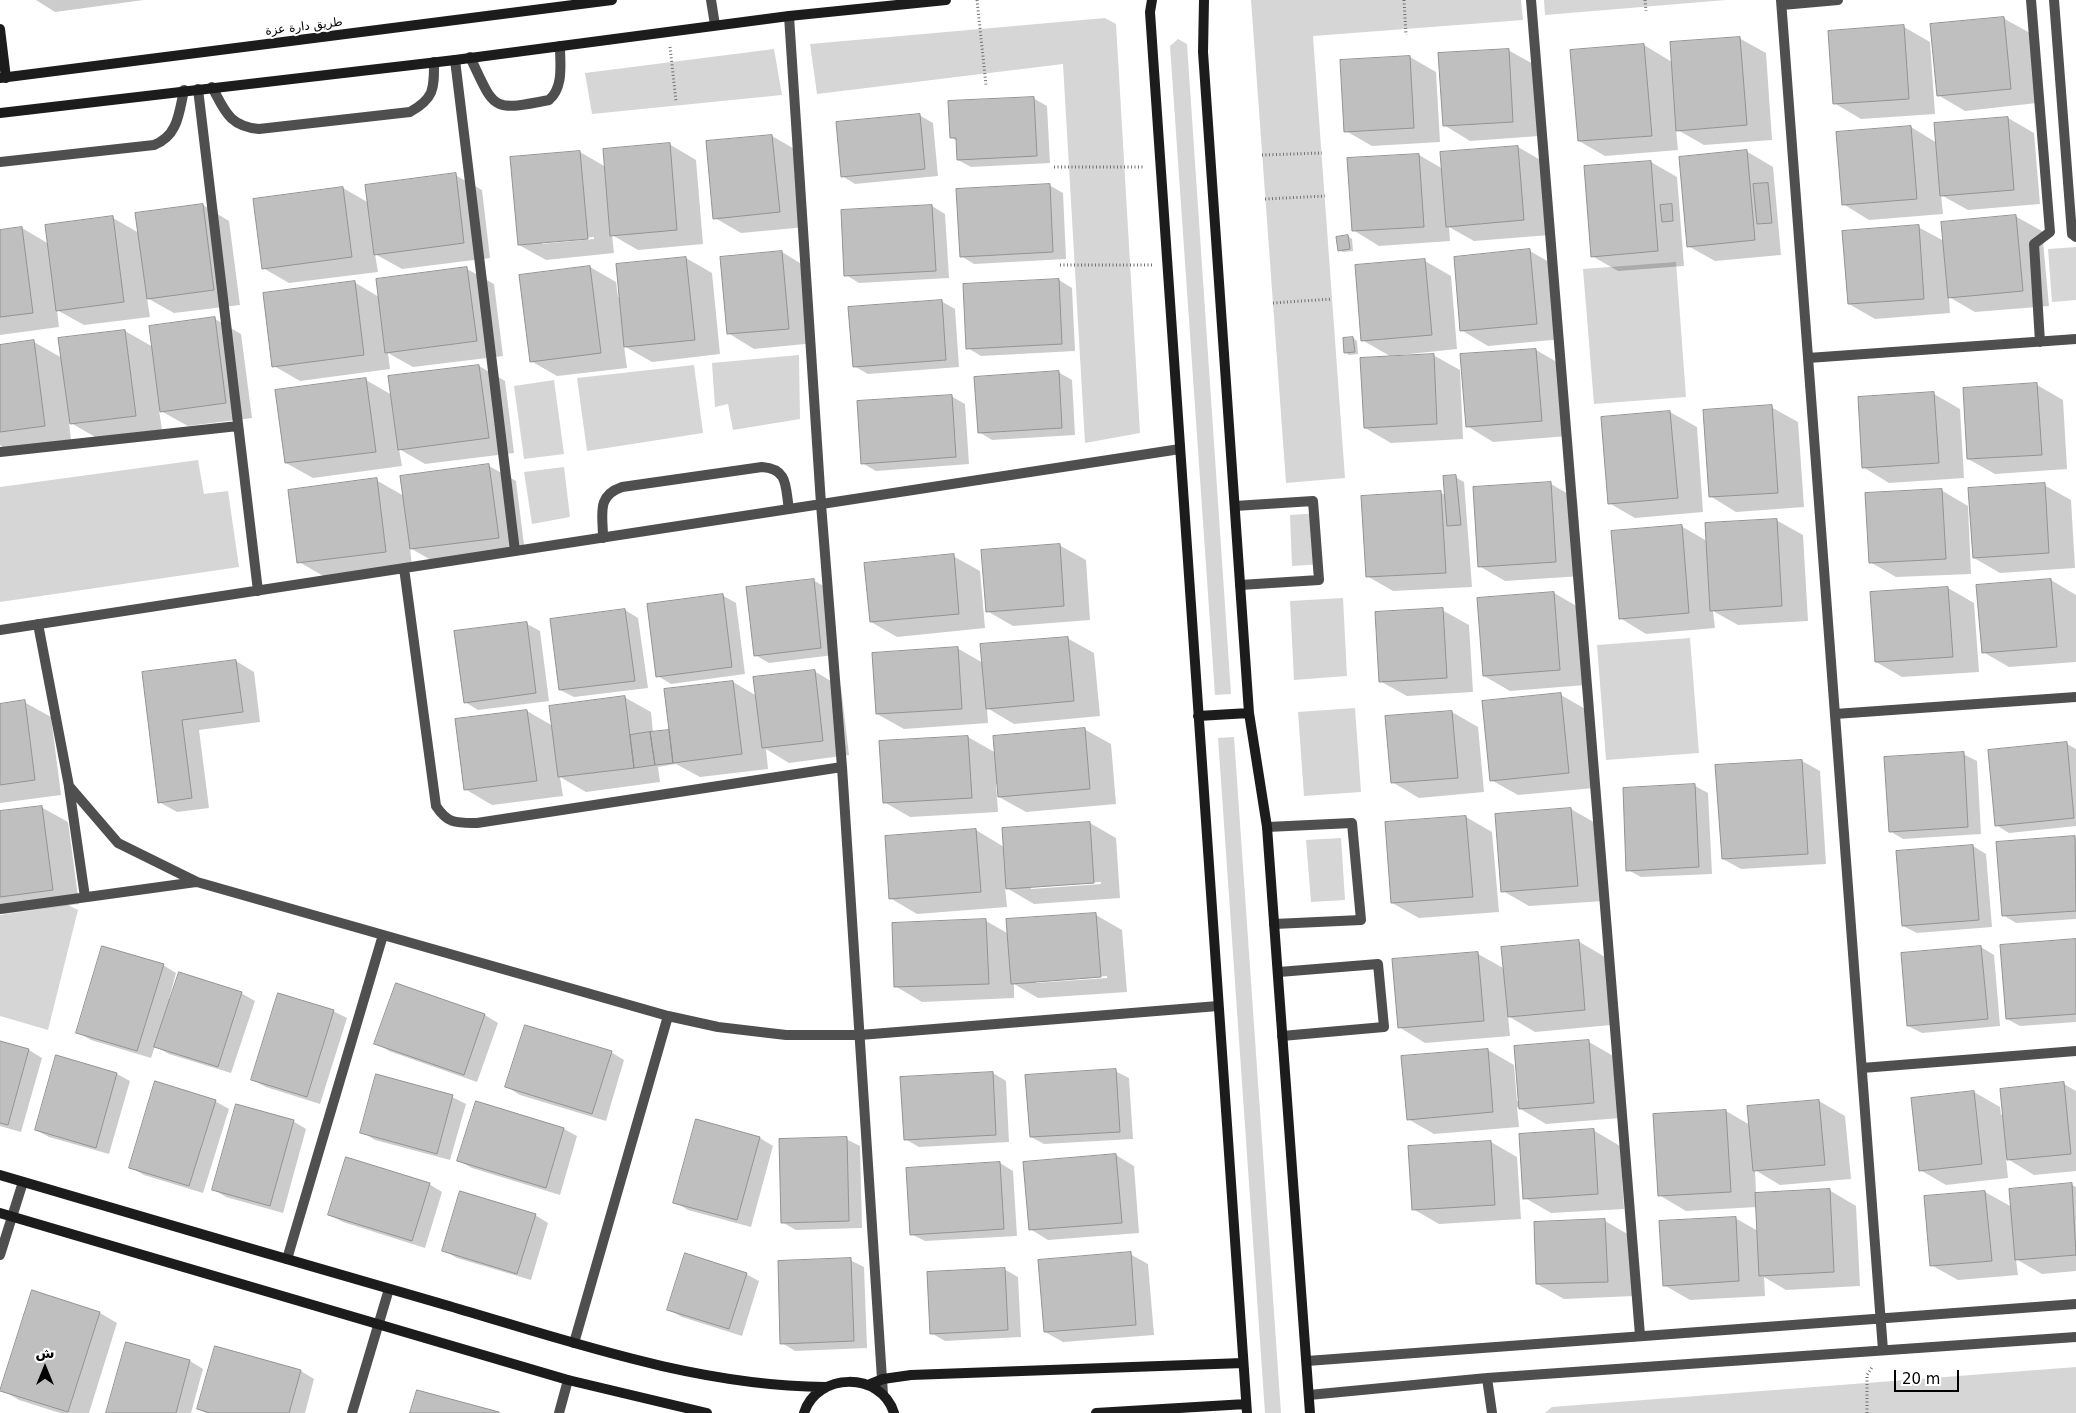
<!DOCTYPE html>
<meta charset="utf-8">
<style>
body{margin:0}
#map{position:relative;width:2076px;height:1413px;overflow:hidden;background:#fff;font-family:"DejaVu Sans","Noto Naskh Arabic",sans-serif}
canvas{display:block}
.north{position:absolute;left:20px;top:1343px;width:50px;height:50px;-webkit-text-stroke:4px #fff;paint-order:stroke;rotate:0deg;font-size:14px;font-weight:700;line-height:20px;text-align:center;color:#000}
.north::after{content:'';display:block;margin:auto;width:18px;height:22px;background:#000;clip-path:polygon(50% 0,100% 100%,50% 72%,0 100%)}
.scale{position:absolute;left:1894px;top:1370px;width:65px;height:22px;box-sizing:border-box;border:2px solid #000;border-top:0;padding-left:6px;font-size:15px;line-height:18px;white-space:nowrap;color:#000;-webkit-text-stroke:4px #fff;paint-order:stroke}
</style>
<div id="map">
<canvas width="2076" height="1413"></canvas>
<div class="north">ش</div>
<div class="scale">20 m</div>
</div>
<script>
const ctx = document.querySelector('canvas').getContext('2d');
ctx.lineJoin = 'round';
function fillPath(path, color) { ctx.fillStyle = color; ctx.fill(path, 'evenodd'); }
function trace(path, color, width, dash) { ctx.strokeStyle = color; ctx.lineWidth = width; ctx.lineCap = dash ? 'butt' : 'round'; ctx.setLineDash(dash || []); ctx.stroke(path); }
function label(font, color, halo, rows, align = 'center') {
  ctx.font = font + ' "DejaVu Sans","Noto Naskh Arabic",sans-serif'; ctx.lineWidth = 4; ctx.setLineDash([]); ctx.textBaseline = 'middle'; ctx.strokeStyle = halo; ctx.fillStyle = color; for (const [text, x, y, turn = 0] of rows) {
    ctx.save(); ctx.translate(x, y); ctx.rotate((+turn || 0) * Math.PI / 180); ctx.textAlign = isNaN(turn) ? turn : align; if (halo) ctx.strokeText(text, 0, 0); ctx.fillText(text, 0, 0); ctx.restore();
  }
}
fillPath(new Path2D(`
 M1251,0H1521L1523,20L1313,36L1345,478L1286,483Z
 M1544,0H1726L1545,15Z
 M1105,18L1116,24L1140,433L1085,443L1063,64L817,94L810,44Z
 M1178,39L1187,44L1231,694L1215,695L1170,46Z
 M774,49L782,95L592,114L585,73Z
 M2076,247V300L2052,302L2048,249Z
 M1676,262L1686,397L1594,404L1583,269Z
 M799,355L800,419L733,430L728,404L715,407L712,363Z
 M694,365L703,433L587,451L577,378Z
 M554,380L564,454L524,459L514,386Z
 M198,460L204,494L228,491L239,567L0,602V487Z
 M564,467L570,517L532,524L524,472Z
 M1319,513L1322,564L1292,566L1290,515Z
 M1343,598L1347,676L1294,680L1290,601Z
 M1690,638L1699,753L1606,760L1597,645Z
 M1355,708L1361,792L1304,796L1298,712Z
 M1234,737L1281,1413H1265L1218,738Z
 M1341,838L1345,900L1311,902L1306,840Z
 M68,905L78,910L48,1030L0,1016V915Z
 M2076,1367V1413H1545L1552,1407Z`), '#d6d6d6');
fillPath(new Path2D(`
 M36,0H144L55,12Z
 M2003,18L2030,33L2037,103L1965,111L1938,95Z
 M1904,27L1930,42L1935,114L1861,119L1834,103L1829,32Z
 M1739,38L1766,53L1772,140L1704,145L1676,129L1678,150L1605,156L1579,141L1644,45L1672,62Z
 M1508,50L1535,65L1539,136L1470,141L1444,125Z
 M1410,57L1436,72L1440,142L1372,146L1346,131Z
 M1033,98L1047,106L1050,163L971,167L958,160L957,141L951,137Z
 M919,115L933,123L938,176L855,184L842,176Z
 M2008,118L2034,133L2040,204L1968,210L1941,195L1943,214L1869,220L1843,204L1911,127L1937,143L1936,124Z
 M772,136L798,151L806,227L741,233L715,218L707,142Z
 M669,144L696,160L703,244L638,250L612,235L614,253L546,260L519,245L580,152L606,167ZM594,237V239L542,244V242Z
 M1518,147L1544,162L1550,235L1474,241L1449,227L1450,241L1379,246L1353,230L1419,155L1443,169Z
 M1746,151L1773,167L1781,255L1715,261L1688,246Z
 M1651,162L1677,177L1684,266L1618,271L1592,256Z
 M455,175L482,190L490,258L402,269L375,254L378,272L289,283L263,268L343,188L369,203Z
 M1049,185L1063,193L1066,259L974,264L961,256Z
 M203,205L229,221L240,305L174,313L147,298L150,317L84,325L57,310L59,327L0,335V231L22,228L49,244L113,218L139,233Z
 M932,206L945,214L949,278L859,283L846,275L842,211Z
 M2015,216L2042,231L2049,306L1975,312L1949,297L1950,313L1875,319L1849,304L1918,227L1944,241Z
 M1348,236L1352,239L1353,251L1343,252L1339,250Z
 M1530,251L1556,266L1563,339L1488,346L1461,330L1455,258Z
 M782,252L808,268L815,343L754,349L728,333L721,258Z
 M686,258L712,273L720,354L652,362L624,346L627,368L557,376L531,361L590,267L616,282L618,297Z
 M1425,261L1451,276L1457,349L1390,356L1362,340Z
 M467,269L494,284L503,356L413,367L388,353L390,369L300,381L274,366L354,282L379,297Z
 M1059,280L1072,288L1075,351L981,356L968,348Z
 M941,301L955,309L959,367L868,374L854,366Z
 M215,319L241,334L252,418L188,426L159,410L162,430L97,438L69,422L71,440L6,449L0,445V346L34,342L62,358L125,331L153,347Z
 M1353,338L1357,341L1358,354L1349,355L1346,353Z
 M1536,350L1562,365L1568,436L1493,442L1467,426Z
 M1433,355L1460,370L1463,439L1391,443L1365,428Z
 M479,366L505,381L514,453L425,464L399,449L402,466L313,478L286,463L366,380L392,395Z
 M1058,372L1072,380L1075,435L992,440L979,432Z
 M2037,385L2063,400L2067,469L1995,474L1968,459Z
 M1934,394L1960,409L1964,478L1889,483L1863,467Z
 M951,396L965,404L969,464L876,471L862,463Z
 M1771,407L1798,422L1804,507L1736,512L1710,496Z
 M1670,412L1697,427L1703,512L1635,518L1609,503L1602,418Z
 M489,466L516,481L525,553L438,564L410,548L412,566L325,577L299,562L376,480L404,496Z
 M1455,477L1464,482L1472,587L1393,591L1367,576L1363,497L1441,493L1446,495Z
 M1551,484L1577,499L1582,576L1505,581L1479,566Z
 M2044,485L2071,500L2075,568L2000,573L1974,558Z
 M1941,490L1968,506L1971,574L1896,577L1870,562Z
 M1776,520L1803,535L1808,621L1738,625L1713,611L1715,628L1646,634L1620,618L1681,526L1707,541Z
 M1059,545L1086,560L1090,620L1013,626L987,611Z
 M953,556L980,571L985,628L897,637L871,622Z
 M813,580L827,588L834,655L769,663L755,655Z
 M2051,580L2076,595V662L2009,667L1983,652Z
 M1948,588L1974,603L1979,672L1902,677L1876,662Z
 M1554,593L1580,608L1586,685L1510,691L1484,676Z
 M722,595L736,603L745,674L671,684L658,676Z
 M625,610L638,618L648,688L574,697L560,690Z
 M1442,610L1469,625L1473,692L1407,696L1380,681Z
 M527,624L540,631L549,701L478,710L465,702Z
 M1067,638L1094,653L1100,716L1014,724L987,708L988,723L904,729L877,714L957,648L983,663Z
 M236,661L254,672L260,722L199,730L209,808L177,812L159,802L143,673Z
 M814,671L841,687L849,755L789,763L766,749L768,769L700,777L676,764L658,767L660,782L586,792L560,777L563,796L492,805L465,789L527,711L553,726L624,697L651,712L653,733L670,731L733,682L757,696Z
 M1561,695L1587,710L1594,788L1518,795L1491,780Z
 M24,702L51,717L61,795L0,803V705Z
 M1452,712L1478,727L1484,792L1419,798L1392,782Z
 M1084,729L1111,744L1116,804L1026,812L999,797L998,784H996L998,812L910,817L884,802L968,737L996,753Z
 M2067,744L2076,749V826L2009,833L1996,825Z
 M1963,754L1977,761L1981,834L1903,839L1890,831Z
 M1802,761L1820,771L1826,864L1741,869L1723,859Z
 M1695,786L1708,793L1712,874L1641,877L1628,870Z
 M41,807L68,822L79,904L3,914L0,913V812Z
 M1571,809L1597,824L1604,901L1529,906L1503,891Z
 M1466,817L1492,832L1499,912L1419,918L1392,903L1386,823Z
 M1090,823L1116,838L1120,898L1034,904L1005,887L1007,907L917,914L890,898L976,830L1004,847ZM1101,882V884L1031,889V886Z
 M2076,838V919L2016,923L2003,915L1998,843Z
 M1973,846L1986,854L1992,927L1917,933L1903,926Z
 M1096,915L1122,930L1127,992L1038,998L1014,984V998L922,1002L895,986L893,924L986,921L1009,934ZM1107,976V978L1036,983V981Z
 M2076,940V1022L2020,1026L2007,1019Z
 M1578,941L1605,957L1611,1025L1535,1032L1508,1016L1510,1036L1425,1043L1399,1027L1394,960L1478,954L1505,969Z
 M1981,947L1994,955L2000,1026L1922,1033L1908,1026Z
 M163,965L176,973L169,999L241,993L255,1001L231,1073L169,1054L155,1046L151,1058L91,1040L77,1032Z
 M397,985L485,1015L498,1023L477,1082L389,1051L376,1043Z
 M333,1011L347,1018L320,1104L266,1087L253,1080Z
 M0,1042L29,1050L42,1058L21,1132L0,1126Z
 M1589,1042L1615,1057L1620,1118L1546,1124L1517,1107L1519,1127L1434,1134L1408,1119L1488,1050L1514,1065L1517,1101H1519L1515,1047Z
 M611,1052L624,1060L606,1121L520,1095L507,1087Z
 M57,1057L117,1074L130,1081L109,1154L49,1137L36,1130Z
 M1115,1071L1129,1078L1133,1139L1044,1144L1031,1137Z
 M993,1073L1006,1081L1009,1142L919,1147L905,1139Z
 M2064,1084L2076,1091V1171L2034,1175L2006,1158L2008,1178L1946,1185L1920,1170L1974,1092L2000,1107L2001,1115Z
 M452,1097L466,1104L450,1160L375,1140L362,1132Z
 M215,1101L229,1109L203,1193L144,1175L130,1167Z
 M1819,1101L1845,1116L1851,1179L1780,1185L1755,1170L1756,1194L1829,1190L1856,1206L1860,1286L1786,1290L1764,1277L1765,1296L1690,1300L1664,1285L1735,1218L1758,1231L1757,1207L1686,1211L1659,1195L1726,1111L1750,1125Z
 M477,1102L564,1129L577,1136L560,1195L472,1168L459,1161Z
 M293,1121L306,1129L283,1213L226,1197L213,1189Z
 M1593,1130L1620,1146L1624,1209L1551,1213L1525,1198Z
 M760,1138L773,1146L751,1227L688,1210L675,1202Z
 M846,1139L860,1146L862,1228L796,1230L782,1222Z
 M1491,1142L1517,1157L1521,1219L1439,1224L1413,1209Z
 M1116,1155L1134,1166L1139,1233L1048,1240L1030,1229Z
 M1000,1163L1013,1171L1017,1236L925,1241L911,1234Z
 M429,1184L442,1192L425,1248L343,1222L329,1215Z
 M2072,1185L2076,1187V1271L2042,1274L2016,1259L2018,1275L1958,1280L1931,1265L1925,1197L1985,1192L2012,1207Z
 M535,1215L548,1223L531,1280L457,1258L443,1250Z
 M1605,1221L1631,1236L1634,1296L1564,1299L1537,1284Z
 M1130,1254L1148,1264L1154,1335L1063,1342L1045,1332Z
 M850,1260L864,1267L867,1348L795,1351L782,1343Z
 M1004,1269L1018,1277L1021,1337L945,1341L931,1333Z
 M746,1274L759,1281L742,1336L682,1317L669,1310Z
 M100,1313L117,1323L89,1413H60L19,1400L2,1390Z
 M127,1344L190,1361L203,1369L191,1413H108Z
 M216,1348L301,1371L314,1379L305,1413H206L198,1409Z`), '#0003');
const building = new Path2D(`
 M2004,17L2011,89L1937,96L1930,24Z
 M1904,25L1909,99L1833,104L1828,31Z
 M1740,37L1747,125L1676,131L1670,42Z
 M1644,44L1652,136L1578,141L1570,50Z
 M1509,49L1513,122L1443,126L1438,53Z
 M1410,56L1414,128L1344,132L1340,60Z
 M1034,97L1037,156L957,160L956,138H950L948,101Z
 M920,114L925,169L841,177L836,122Z
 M2008,117L2014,190L1940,196L1934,123Z
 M1911,126L1917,199L1842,205L1836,132Z
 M772,135L780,212L713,219L706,141Z
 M670,143L677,230L610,236L603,149Z
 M1518,146L1524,220L1446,227L1440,152Z
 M1747,150L1755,240L1687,247L1679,157Z
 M580,151L588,239L518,245L510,157Z
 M1419,154L1424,227L1352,231L1347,158Z
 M1651,161L1658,251L1591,257L1584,166Z
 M456,173L464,243L374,255L365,185Z
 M1768,183L1772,223L1757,224L1753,184Z
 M1050,184L1053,252L960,257L956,189Z
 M343,187L352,257L262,269L253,199Z
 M203,204L214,290L147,299L135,213Z
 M1672,204L1673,221L1662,222L1660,205Z
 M932,205L936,271L844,276L841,210Z
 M2016,215L2023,291L1948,298L1941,222Z
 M113,216L124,302L56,311L45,225Z
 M1919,225L1924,299L1848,304L1842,231Z
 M22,227L33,313L0,317V230Z
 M1348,235L1350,249L1338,251L1336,237Z
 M1530,249L1537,324L1460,331L1454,257Z
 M782,251L789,329L727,334L720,257Z
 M686,257L695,340L624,347L616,264Z
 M1425,259L1432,335L1361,341L1355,265Z
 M590,266L601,353L530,362L519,275Z
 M467,267L477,341L385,353L376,279Z
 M1059,279L1062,344L966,349L963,284Z
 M355,281L364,355L272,367L263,293Z
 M942,300L946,360L853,367L848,307Z
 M215,317L226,403L160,412L149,326Z
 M125,330L136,416L70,424L58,338Z
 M1353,337L1355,352L1344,353L1343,338Z
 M34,340L45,426L0,432V345Z
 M1536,349L1542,421L1466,427L1460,354Z
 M1434,354L1437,424L1364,428L1360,358Z
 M479,365L489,438L398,450L388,376Z
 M1059,371L1062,428L978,433L974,377Z
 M366,378L376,452L285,463L275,390Z
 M2037,383L2042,455L1967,459L1963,388Z
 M1934,392L1939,463L1862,468L1858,397Z
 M952,395L956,457L861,464L857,401Z
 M1772,405L1778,493L1709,497L1703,410Z
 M1670,411L1678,498L1608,504L1601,417Z
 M489,464L499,538L410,549L400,476Z
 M1456,475L1461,525L1447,526L1443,476Z
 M377,478L386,552L297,563L288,490Z
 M1551,482L1556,562L1478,567L1473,487Z
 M2045,483L2049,553L1973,558L1968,488Z
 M1942,489L1946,559L1869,563L1865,493Z
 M1441,491L1446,573L1366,577L1361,496Z
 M1777,519L1782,606L1710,611L1705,523Z
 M1682,525L1689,613L1619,619L1611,531Z
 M1060,544L1064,606L986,612L981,550Z
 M954,554L959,614L870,622L864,563Z
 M814,579L821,648L754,656L746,587Z
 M2051,579L2057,647L1982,653L1976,585Z
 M1948,587L1953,657L1875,662L1870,592Z
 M1554,592L1560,670L1483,676L1477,598Z
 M723,594L732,667L656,677L647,604Z
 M1443,608L1447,678L1379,682L1375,612Z
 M625,609L635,681L559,690L550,619Z
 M527,622L536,693L464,703L454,631Z
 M1068,637L1074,701L986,709L980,644Z
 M958,647L962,709L876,714L872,653Z
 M236,660L243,712L182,720L192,798L158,803L142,672Z
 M815,670L823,741L762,748L753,677Z
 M733,681L742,754L673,763L664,689Z
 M1561,693L1569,773L1490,781L1482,701Z
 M625,696L634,768L558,777L549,706Z
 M25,700L35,780L0,785V704Z
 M527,710L537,781L464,790L455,719Z
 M1452,711L1458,778L1391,783L1385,716Z
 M1085,728L1090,789L998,797L993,736Z
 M669,730L673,763L655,765L650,732Z
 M650,732L655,765L634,768L630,735Z
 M968,736L972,798L883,803L879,741Z
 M2067,742L2074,818L1995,826L1988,750Z
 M1964,752L1968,827L1889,832L1884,757Z
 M1802,760L1808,854L1722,859L1715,765Z
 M1695,784L1699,867L1626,871L1623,788Z
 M42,806L53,890L0,897V811Z
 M1571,808L1578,886L1501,892L1495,814Z
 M1466,816L1473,897L1391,903L1385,822Z
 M1090,822L1094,883L1006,889L1002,828Z
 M976,829L981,892L889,899L885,836Z
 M2075,836L2076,911L2002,916L1996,842Z
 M1973,845L1979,920L1902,926L1896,851Z
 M1096,913L1101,977L1011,984L1006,919Z
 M986,919L989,984L894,987L892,923Z
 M2076,939V1014L2006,1019L2000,945Z
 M1579,940L1585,1010L1508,1017L1501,947Z
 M102,946L164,964L137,1051L76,1033Z
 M1981,946L1988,1019L1907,1026L1901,953Z
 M1478,952L1484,1021L1398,1028L1392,959Z
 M179,972L242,992L218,1067L154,1047Z
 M396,983L485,1014L464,1075L374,1044Z
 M278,993L334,1010L307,1097L251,1080Z
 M525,1025L612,1051L592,1114L505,1087Z
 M1589,1040L1594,1103L1519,1109L1514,1046Z
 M0,1041L29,1049L8,1125L0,1123Z
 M1488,1049L1493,1112L1407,1120L1401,1056Z
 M56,1055L117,1073L96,1148L35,1130Z
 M1116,1069L1120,1132L1030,1137L1025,1075Z
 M993,1072L996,1135L904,1140L900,1077Z
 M376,1074L453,1095L437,1154L360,1133Z
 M155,1081L216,1100L189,1186L129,1168Z
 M2064,1082L2071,1154L2007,1160L2000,1089Z
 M1974,1091L1982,1164L1919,1171L1911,1098Z
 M1819,1100L1825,1165L1753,1171L1747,1106Z
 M476,1101L564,1128L546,1188L457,1161Z
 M236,1104L294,1120L270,1206L212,1190Z
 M1726,1110L1731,1192L1658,1196L1653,1114Z
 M696,1119L760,1137L737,1220L673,1203Z
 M1594,1129L1598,1194L1523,1199L1519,1134Z
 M847,1137L849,1221L781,1223L779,1139Z
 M1491,1141L1495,1205L1412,1210L1408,1146Z
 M1116,1154L1122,1223L1029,1230L1023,1162Z
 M346,1157L430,1183L412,1241L328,1215Z
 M1000,1162L1004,1229L910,1235L906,1168Z
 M2072,1183L2076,1255L2015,1260L2009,1189Z
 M1830,1189L1834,1272L1759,1276L1755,1193Z
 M460,1191L536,1214L517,1274L442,1251Z
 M1985,1191L1992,1261L1930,1266L1924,1196Z
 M1736,1217L1739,1281L1663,1286L1659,1221Z
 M1605,1219L1608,1282L1536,1284L1534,1222Z
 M1131,1252L1136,1325L1044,1332L1038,1260Z
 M685,1253L747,1273L729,1329L667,1310Z
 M851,1258L854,1341L780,1344L778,1261Z
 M1005,1268L1008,1330L930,1334L927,1272Z
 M32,1290L100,1312L68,1412L0,1391Z
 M126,1342L190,1360L176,1413H106Z
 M215,1346L301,1370L289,1413H210L197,1409Z
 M417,1390L499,1412V1413H410Z`);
fillPath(building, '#bfbfbf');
trace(building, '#939393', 1);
trace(new Path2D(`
 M977,0L986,85
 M1404,0L1406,35
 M1645,0L1646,11
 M670,47L676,101
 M1262,155L1322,153
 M1054,167H1145
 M1265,199L1325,196
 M1060,265H1152
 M1273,303L1332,299
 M1867,1413V1375L1873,1366`), '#717171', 3, [1, 2.5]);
trace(new Path2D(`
 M470,57C495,109 490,112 549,100C564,87 560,64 560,46
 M212,87C225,111 229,126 259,129L410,112C435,98 434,88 434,62
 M0,162L154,145C178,136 179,113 184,90
 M1235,506L1313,501L1319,580L1240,585
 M603,538C603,514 596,496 622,487L762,467C789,469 785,487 789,509
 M1267,827L1352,823L1361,920L1274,924`), '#4f4f4f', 10);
trace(new Path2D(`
 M711,0L715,25
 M1531,0L1640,1335
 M1781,0L1883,1350
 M2031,0L2050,232L2034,244L2040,342
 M2054,0L2072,234L2076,237
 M1782,5L1838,0
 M789,16L821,504L842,767L883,1394
 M455,60L515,551
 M198,89L258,591
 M1808,358L2076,339
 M0,452L238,426
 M404,568L436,806C448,824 456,823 477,823L842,767
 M38,624L69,786L118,843L197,882L668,1016L718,1027L786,1035H860L1218,1006
 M0,630L1180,449
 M1835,714L2076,697
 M69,787L85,897
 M0,909L196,882
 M1279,972L1378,964L1384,1027L1282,1036
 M1862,1068L2076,1051
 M0,1255L23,1182
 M287,1259L383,935
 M574,1343L668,1016
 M1307,1361L2076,1304
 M1487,1378L1492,1413
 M1309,1395L1487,1378L2076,1337
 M352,1413L389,1289
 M559,1413L568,1380`), '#4f4f4f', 10);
trace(new Path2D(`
 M1152,0L1150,12L1153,56L1247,1413
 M1204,0L1203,52L1249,713L1267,827L1310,1413
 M0,29L6,78
 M0,78L612,0
 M0,113L455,60L789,16L946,0
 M1198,716L1249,713
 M0,1175C150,1219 299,1263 449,1306C572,1342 697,1386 826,1387
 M0,1213L568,1380L707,1413
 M868,1385L883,1379L911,1375L1243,1363
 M804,1413C817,1372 881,1371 894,1413
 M1096,1413L1246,1404`), '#1c1c1c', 10);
label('12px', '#000', '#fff', [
 ["طريق دارة عزة",304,27,-7]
]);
</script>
